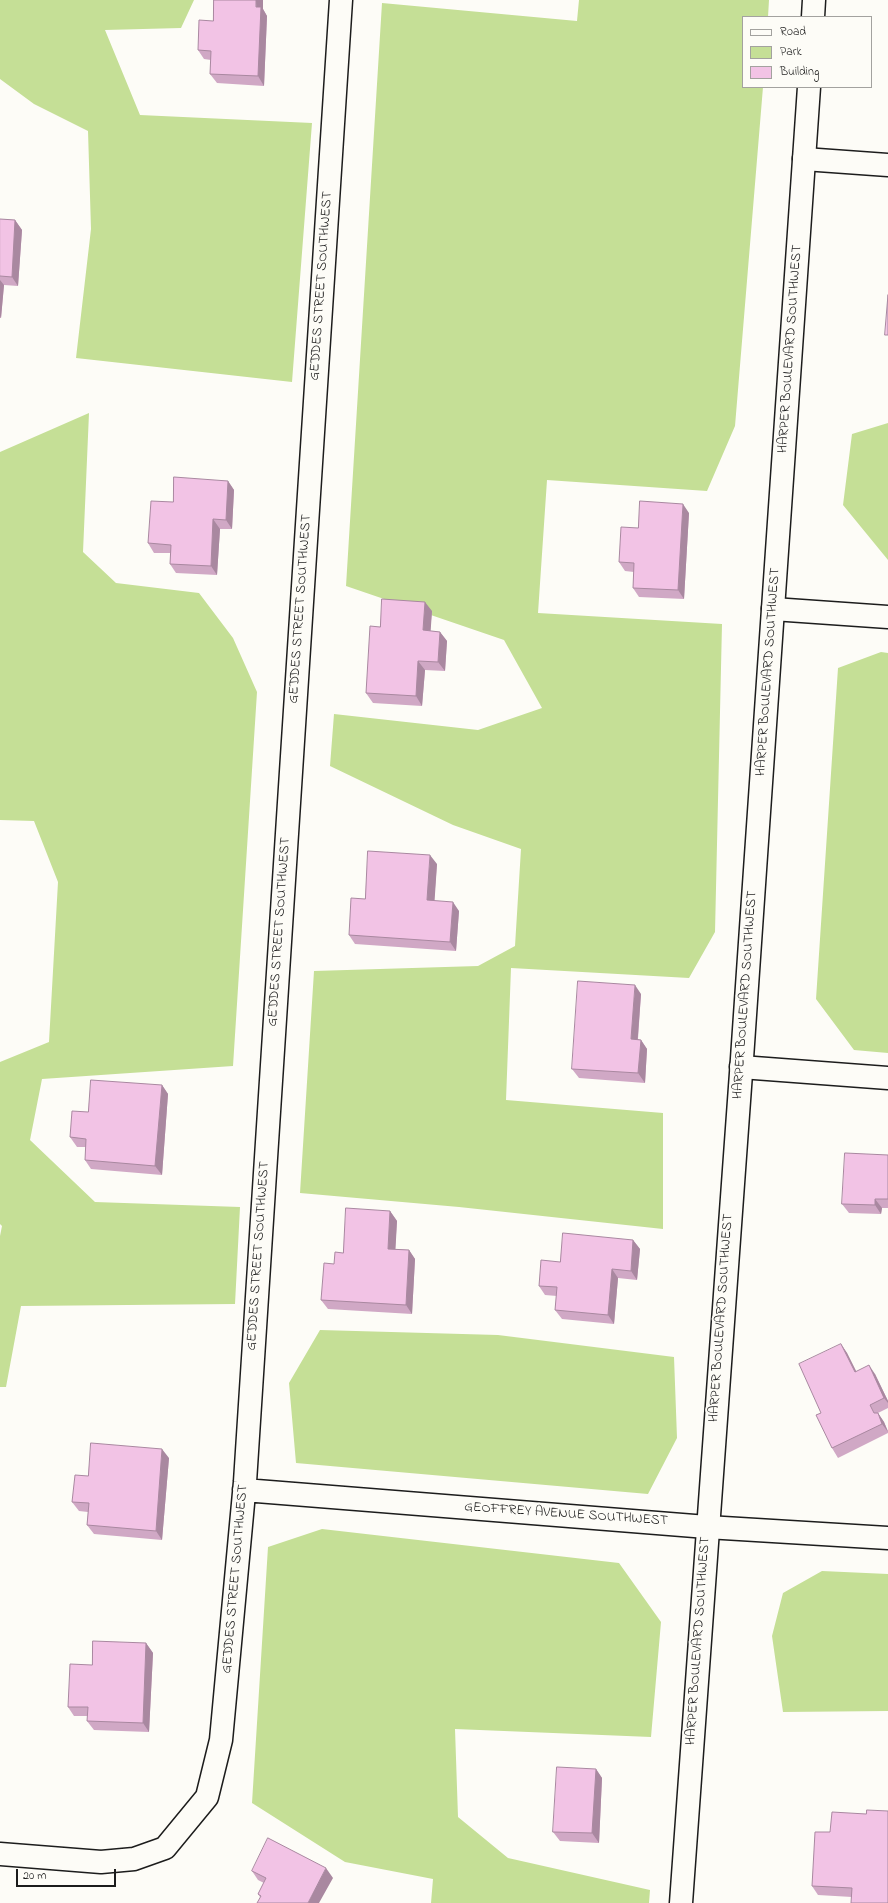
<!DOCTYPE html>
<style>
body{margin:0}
#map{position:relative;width:888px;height:1903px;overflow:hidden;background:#fdfcf7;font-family:"Indie Flower",sans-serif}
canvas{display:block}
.legend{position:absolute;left:742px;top:16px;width:130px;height:72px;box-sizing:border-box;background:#fdfcf7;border:1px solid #a3a29f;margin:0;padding:5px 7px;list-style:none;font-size:12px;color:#1c1c1c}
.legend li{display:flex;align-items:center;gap:8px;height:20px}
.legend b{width:20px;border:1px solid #a3a29f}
.scale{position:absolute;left:16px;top:1869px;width:100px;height:18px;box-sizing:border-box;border:2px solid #1c1c1c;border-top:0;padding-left:5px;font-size:12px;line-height:14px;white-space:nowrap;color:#1c1c1c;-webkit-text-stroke:3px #fdfcf7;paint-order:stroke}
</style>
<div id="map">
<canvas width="888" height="1903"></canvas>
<ul class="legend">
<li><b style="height:5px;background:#fdfcf7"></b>Road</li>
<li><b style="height:11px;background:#c5df96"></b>Park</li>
<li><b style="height:11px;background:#f2c3e5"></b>Building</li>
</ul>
<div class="scale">20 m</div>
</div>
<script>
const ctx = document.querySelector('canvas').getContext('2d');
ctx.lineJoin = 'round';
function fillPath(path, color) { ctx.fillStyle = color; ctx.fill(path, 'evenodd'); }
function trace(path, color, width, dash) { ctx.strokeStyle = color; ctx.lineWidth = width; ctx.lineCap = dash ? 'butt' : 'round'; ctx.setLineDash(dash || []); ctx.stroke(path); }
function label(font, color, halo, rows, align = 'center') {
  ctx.font = font + ' "Indie Flower",sans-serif'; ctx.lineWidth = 4; ctx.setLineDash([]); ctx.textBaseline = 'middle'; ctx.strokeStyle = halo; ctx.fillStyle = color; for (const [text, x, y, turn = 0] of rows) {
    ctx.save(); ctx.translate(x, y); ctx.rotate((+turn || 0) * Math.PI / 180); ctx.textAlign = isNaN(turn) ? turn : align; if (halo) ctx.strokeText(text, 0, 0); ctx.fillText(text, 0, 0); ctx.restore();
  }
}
fillPath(new Path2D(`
 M0,0H194L181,28L105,30L140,115L312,123L292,382L76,358L91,229L88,131L34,104L0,79Z
 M579,0H769L768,17H743V87H763L735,426L707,491L547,480L538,613L722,624L715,932L689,978L511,968L506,1100L663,1113V1229L459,1207L300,1193L314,971L478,966L515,946L521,849L453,825L330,766L334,714L478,730L542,708L504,640L346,586L382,3L577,21Z
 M89,413L83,552L116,583L199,593L233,638L257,692L233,1066L42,1079L30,1140L95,1202L240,1207L235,1304L21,1306L6,1387H0V1236L2,1226L0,1224V1062L49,1042L58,882L34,821L0,820V452Z
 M888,423V560L843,505L852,434Z
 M881,652L888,653V1053L854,1050L816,999L838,668Z
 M320,1330L498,1335L674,1357L677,1438L648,1494L296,1463L289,1383Z
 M322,1529L619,1563L661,1622L651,1737L455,1729L458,1817L508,1858L650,1890L649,1903H431L433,1879L345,1862L252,1803L268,1547Z
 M822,1571L888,1574V1711L783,1712L772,1636L783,1593Z`), '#c5df96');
const minor = new Path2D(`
 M804,159L888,165
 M773,609L888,617
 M741,1067L888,1078
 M244,1490L707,1527L888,1538
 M0,1854L101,1862L134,1859L165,1848L207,1797L221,1740L245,1482L341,0`);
const tertiary = new Path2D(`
 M813,17L814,0
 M681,1903L741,1073L809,87`);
trace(minor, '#1c1c1c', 25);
trace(tertiary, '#1c1c1c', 25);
trace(minor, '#fdfcf7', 22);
trace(tertiary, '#fdfcf7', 22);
fillPath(new Path2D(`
 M263,9L267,16L264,86L217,83L210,74L211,60L204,59L198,50Z
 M0,219L15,220L22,230L18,286L4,285L1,318H0Z
 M228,481L234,490L232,529H220L217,575L176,573L170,564L171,553H154L148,543L173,502Z
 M689,513L684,599L639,597L633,588L634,572L625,571L619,562L638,528Z
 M432,611L430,631L440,632L447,641L445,671L425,670L422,706L373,703L366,693L380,627Z
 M437,864L434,901L459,911L456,951L355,944L349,935L365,899Z
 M641,994L638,1039L641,1040L647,1049L645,1083L579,1078L572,1069Z
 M162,1085L168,1094L162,1175L91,1169L85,1160L86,1147H77L70,1137L88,1112Z
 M888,1155V1208H882L881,1214L849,1213L842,1204Z
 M390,1211L397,1221L395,1249L409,1250L415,1259L412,1314L328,1309L321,1300L334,1264L343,1253Z
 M633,1240L640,1249L637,1280L618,1278L614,1324L562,1319L555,1310L557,1296L545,1295L539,1286L560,1262Z
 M841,1344L847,1353L856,1371L875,1374L888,1401V1408L878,1413L884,1422L888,1431V1433L838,1458L832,1448L821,1413Z
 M169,1458L162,1540L94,1534L87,1525L88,1512L79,1511L72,1502L88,1476Z
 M146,1643L153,1653L149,1732L94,1730L87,1721L88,1716H74L68,1707L92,1665Z
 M596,1769L602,1778L599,1843L560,1841L553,1832Z
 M888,1811L852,1897L818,1895L812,1886L830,1832L866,1814Z
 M252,1871L333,1878L260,1897L258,1894L264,1883L258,1880Z`), '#d0a8c5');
fillPath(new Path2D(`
 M256,0H263V9L267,16L264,86L258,76Z
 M15,220L22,230L18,286L12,277Z
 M0,280L4,285L1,318L0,316Z
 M228,481L234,490L232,529L226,520Z
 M683,504L689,513L684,599L678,590Z
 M213,519L220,529L217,575L211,566Z
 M425,602L432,611L430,640L423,630Z
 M440,632L447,641L445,671L438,662Z
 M418,661L425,670L422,706L416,696Z
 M430,855L437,864L434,909L427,900Z
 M453,902L459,911L456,951L450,942Z
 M635,985L641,994L637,1048L631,1039Z
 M641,1040L647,1049L645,1083L638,1073Z
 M162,1085L168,1094L162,1175L155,1166Z
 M875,1199L882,1208L881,1214L875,1205Z
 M390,1211L397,1221L395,1258L388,1249Z
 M633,1240L640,1249L637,1280L631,1271Z
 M409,1250L415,1259L412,1314L406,1305Z
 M612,1269L618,1278L614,1324L608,1315Z
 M841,1344L847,1353L861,1381L855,1372Z
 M869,1365L875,1374L888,1401V1403L884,1398Z
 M878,1413L884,1422L888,1432L882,1424Z
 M162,1449L169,1458L162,1540L156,1531Z
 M146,1643L153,1653L149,1732L143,1723Z
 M596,1769L602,1778L599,1843L592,1833Z
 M326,1868L333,1878L319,1903H308Z`), '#a988a0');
const building = new Path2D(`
 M214,0H256V7H261L258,76L210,74L211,51L198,50L199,20L213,21Z
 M0,219L15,220L12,277L0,276Z
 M888,295V335H885Z
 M174,477L228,481L226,520L213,519L211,566L170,564L171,545L148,543L151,501L173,502Z
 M640,501L683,504L678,590L633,588L634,563L619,562L621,527L638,528Z
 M382,599L425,602L423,630L440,632L438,662L418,661L416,696L366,693L370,626L380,627Z
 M368,851L430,855L427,900L453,902L450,942L349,935L351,898L365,899Z
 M578,981L635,985L631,1039L641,1040L638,1073L572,1069Z
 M91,1080L162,1085L155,1166L85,1160L86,1139L70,1137L72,1111L88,1112Z
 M845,1153L888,1155V1199H875V1205L842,1204Z
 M346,1208L390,1211L388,1249L409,1250L406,1305L321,1300L324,1263L334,1264L335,1252L343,1253Z
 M563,1233L633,1240L631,1271L612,1269L608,1315L555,1310L557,1287L539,1286L541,1260L560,1262Z
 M841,1344L855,1372L869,1365L884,1398L870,1405L874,1413H878L882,1424L832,1448L816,1415L821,1413L799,1364Z
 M91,1443L162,1449L156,1531L87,1525L89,1503L72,1502L75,1475L88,1476Z
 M93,1641L146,1643L143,1723L87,1721L88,1707H68L70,1664L92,1665Z
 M557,1767L596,1769L592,1833L553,1832Z
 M867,1810L888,1811V1903H851L852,1888L812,1886L815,1832H830L832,1812L866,1814Z
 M268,1838L326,1868L308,1903H257L261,1896L258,1894L266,1878L252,1871Z`);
fillPath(building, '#f2c3e5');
trace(building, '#a988a0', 1);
label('14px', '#1c1c1c', '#fdfcf7', [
 ["GEDDES STREET SOUTHWEST",322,286,-86],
 ["HARPER BOULEVARD SOUTHWEST",791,349,-86],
 ["GEDDES STREET SOUTHWEST",301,609,-86],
 ["HARPER BOULEVARD SOUTHWEST",769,672,-86],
 ["GEDDES STREET SOUTHWEST",280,932,-86],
 ["HARPER BOULEVARD SOUTHWEST",746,995,-86],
 ["GEDDES STREET SOUTHWEST",259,1256,-86],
 ["HARPER BOULEVARD SOUTHWEST",722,1318,-86],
 ["GEOFFREY AVENUE SOUTHWEST",566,1515,4],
 ["GEDDES STREET SOUTHWEST",236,1579,-85],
 ["HARPER BOULEVARD SOUTHWEST",699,1641,-86]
]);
</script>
